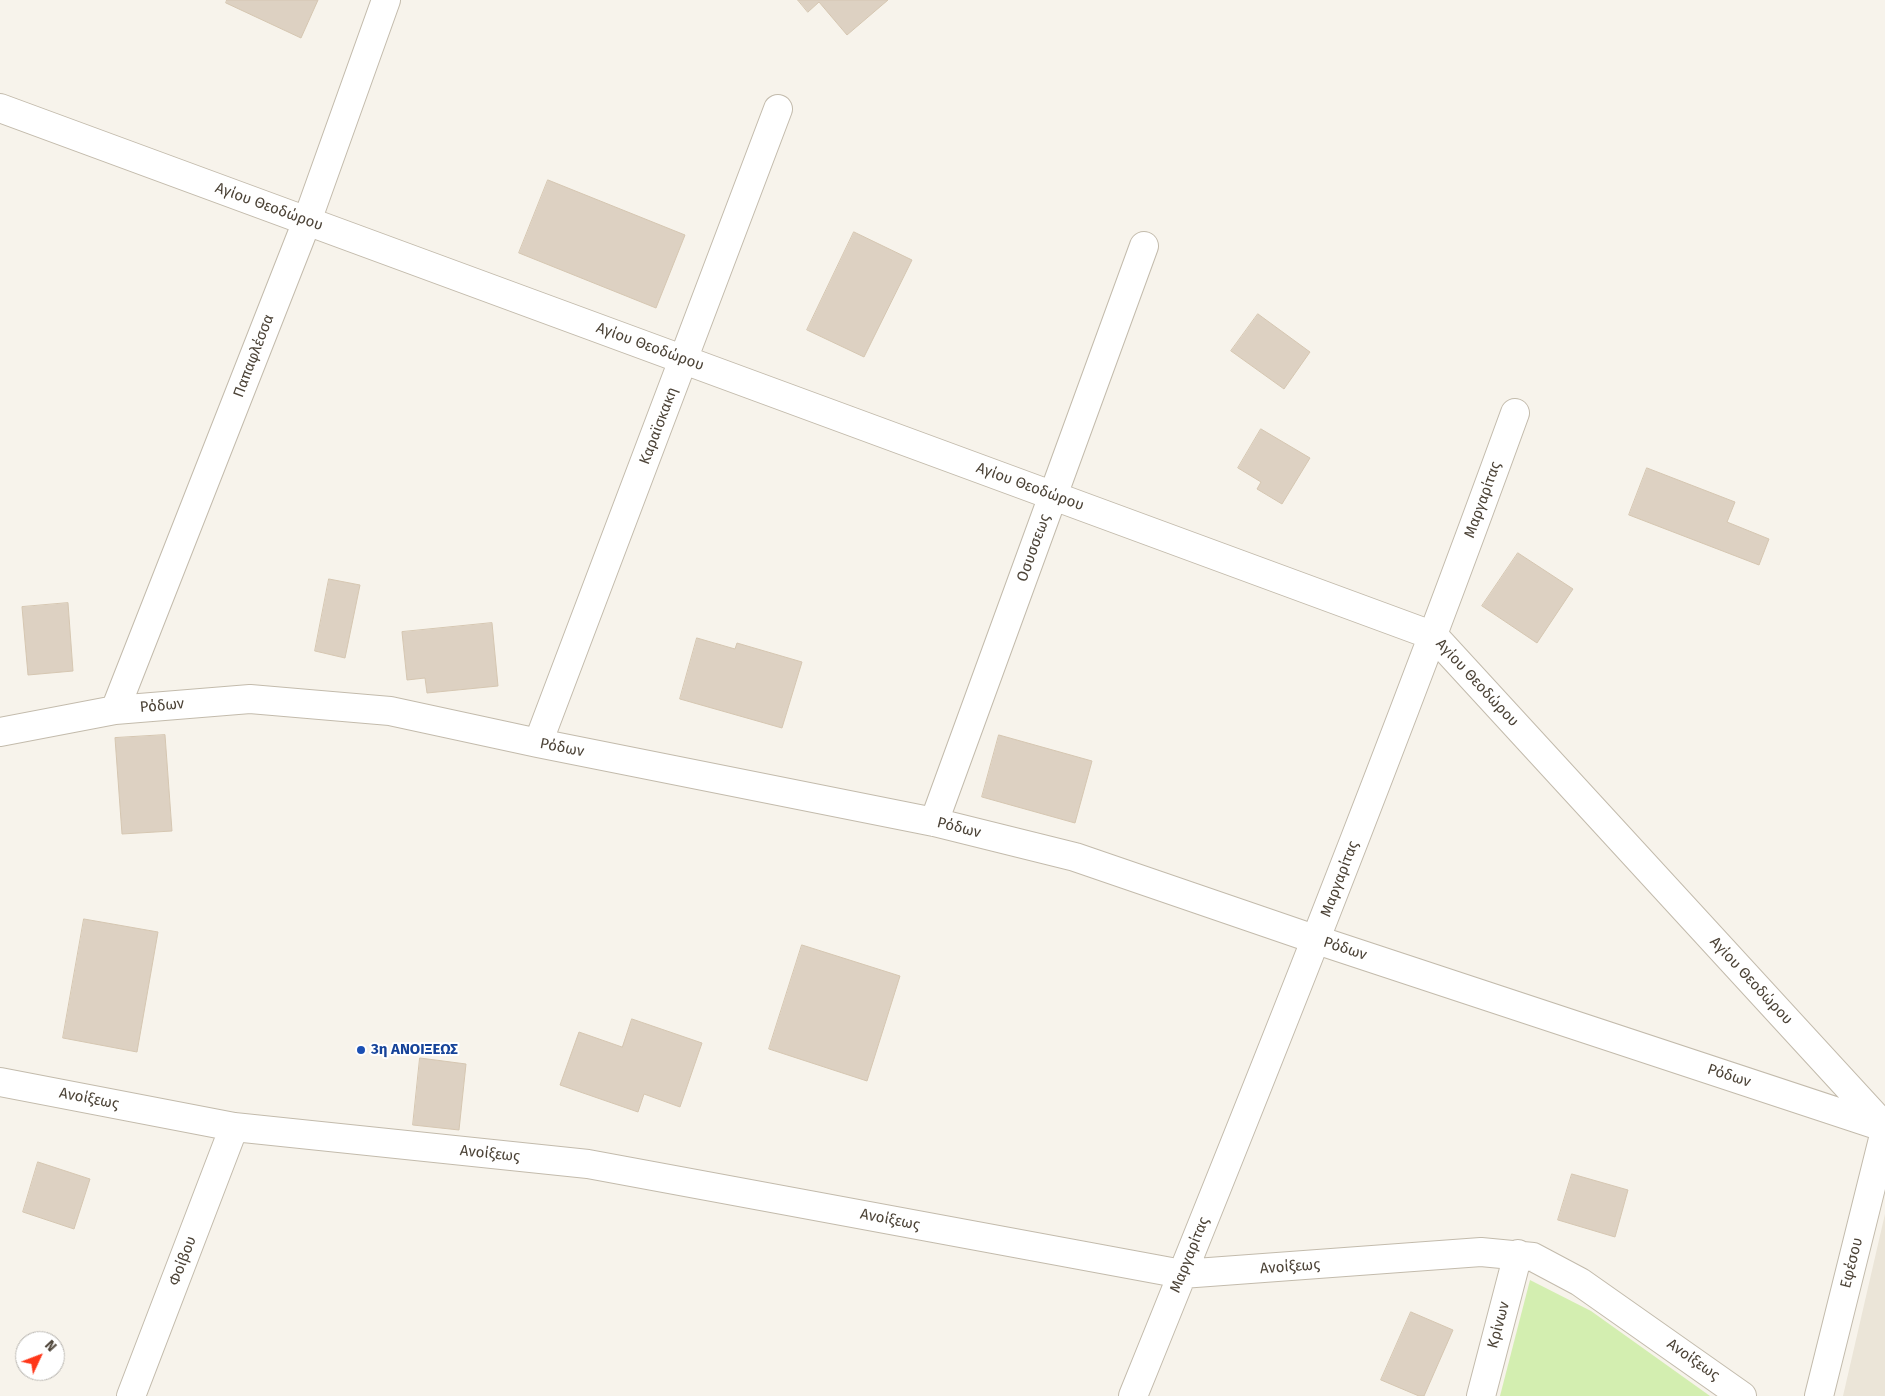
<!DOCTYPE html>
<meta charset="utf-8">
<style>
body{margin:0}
#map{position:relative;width:1885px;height:1396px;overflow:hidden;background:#f7f3eb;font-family:"Fira Sans",sans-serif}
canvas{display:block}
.north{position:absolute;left:15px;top:1331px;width:50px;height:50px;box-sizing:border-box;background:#fff;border:1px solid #b7b4af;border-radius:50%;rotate:47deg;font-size:14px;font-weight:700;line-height:20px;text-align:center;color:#4c4337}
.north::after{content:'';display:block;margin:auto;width:18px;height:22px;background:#ff3719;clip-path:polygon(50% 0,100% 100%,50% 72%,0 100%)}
</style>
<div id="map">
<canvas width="1885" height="1396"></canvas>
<div class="north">N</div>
</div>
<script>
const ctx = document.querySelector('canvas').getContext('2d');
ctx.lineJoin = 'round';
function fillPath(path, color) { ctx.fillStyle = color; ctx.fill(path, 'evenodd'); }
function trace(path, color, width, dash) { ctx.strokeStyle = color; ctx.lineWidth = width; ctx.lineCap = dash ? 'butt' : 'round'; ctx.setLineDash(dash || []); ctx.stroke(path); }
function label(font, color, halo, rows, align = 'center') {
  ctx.font = font + ' "Fira Sans",sans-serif'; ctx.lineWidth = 4; ctx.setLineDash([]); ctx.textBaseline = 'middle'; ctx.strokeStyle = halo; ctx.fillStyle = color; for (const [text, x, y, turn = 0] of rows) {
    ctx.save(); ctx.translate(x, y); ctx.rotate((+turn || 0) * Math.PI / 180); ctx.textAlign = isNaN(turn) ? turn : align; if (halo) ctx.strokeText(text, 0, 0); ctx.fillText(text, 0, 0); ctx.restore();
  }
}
fillPath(new Path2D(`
 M1885,1214V1396H1843Z`), '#ebe5d8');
fillPath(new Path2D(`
 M1530,1280L1591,1311L1710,1396H1500Z`), '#d3eeb0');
const building = new Path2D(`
 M227,0H318L301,38L226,3Z
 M798,0H888L847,35L819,2L808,12Z
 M548,180L685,235L656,308L519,253Z
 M854,232L912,260L864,357L807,330Z
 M1258,314L1310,352L1284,389L1231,351Z
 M1261,429L1310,458L1282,504L1257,489L1261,482L1238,468Z
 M1647,468L1735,502L1727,522L1769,539L1759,565L1629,515Z
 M1518,553L1573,589L1537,643L1482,606Z
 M329,579L360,585L345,658L315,651Z
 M68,603L73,671L28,675L22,607Z
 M492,623L498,686L427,693L425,678L407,680L402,632Z
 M697,638L735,649L737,643L802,662L782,728L680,699Z
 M165,735L172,831L122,834L115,738Z
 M999,735L1092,761L1075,823L982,797Z
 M84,919L158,932L137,1052L63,1038Z
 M802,945L900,976L867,1081L769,1049Z
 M632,1019L702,1043L680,1107L644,1094L638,1112L560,1085L579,1032L622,1047Z
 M420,1058L466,1064L459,1130L413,1125Z
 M38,1162L90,1179L74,1229L23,1212Z
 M1572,1174L1628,1190L1615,1237L1558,1220Z
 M1411,1312L1453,1330L1424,1396H1419L1381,1380Z`);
fillPath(building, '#ddd1c2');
trace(building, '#d5c6b1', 1);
const minor = new Path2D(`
 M0,108L1434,636L1885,1127
 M115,710L307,221L386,0
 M0,732L115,710L250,699L390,711L538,743L934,822L1075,857L1317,940L1883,1127
 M538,743L778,109
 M934,822L1144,246
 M0,1082L234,1127L588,1164L1182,1274L1481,1252L1533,1257L1580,1282L1742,1396
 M131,1396L234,1127
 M1133,1396C1265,1070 1395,744 1515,413
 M1481,1396L1518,1254
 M1819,1396L1885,1131`);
trace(minor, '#c3bbac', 30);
trace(minor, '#fff', 28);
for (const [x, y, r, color] of [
 [361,1050,5,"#1a4fb4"]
]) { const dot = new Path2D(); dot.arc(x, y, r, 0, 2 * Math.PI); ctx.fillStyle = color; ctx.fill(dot); trace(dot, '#fff', 2); }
label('15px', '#4c4337', '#fff', [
 ["Αγίου Θεοδώρου",269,207,20],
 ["Αγίου Θεοδώρου",650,347,20],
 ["Παπαφλέσσα",254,356,-69],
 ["Καραϊσκακη",659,426,-69],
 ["Αγίου Θεοδώρου",1030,487,20],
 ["Μαργαρίτας",1483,500,-70],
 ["Οσυσσεως",1034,548,-70],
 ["Αγίου Θεοδώρου",1477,683,47],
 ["Ρόδων",162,706,-5],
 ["Ρόδων",562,748,11],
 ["Ρόδων",959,828,14],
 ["Μαργαρίτας",1340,879,-69],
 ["Ρόδων",1345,949,18],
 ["Αγίου Θεοδώρου",1751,981,47],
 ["Ρόδων",1729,1076,18],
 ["Ανοίξεως",89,1099,11],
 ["Ανοίξεως",490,1154,6],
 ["Ανοίξεως",890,1220,11],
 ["Μαργαρίτας",1190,1255,-68],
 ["Φοίβου",183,1261,-69],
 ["Εφέσου",1852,1263,-76],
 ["Ανοίξεως",1290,1267,-4],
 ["Κρίνων",1499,1325,-75],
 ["Ανοίξεως",1693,1360,35]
]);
label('bold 15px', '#164399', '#fff', [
 ["3η ΑΝΟΙΞΕΩΣ",371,1050]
], 'left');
</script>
